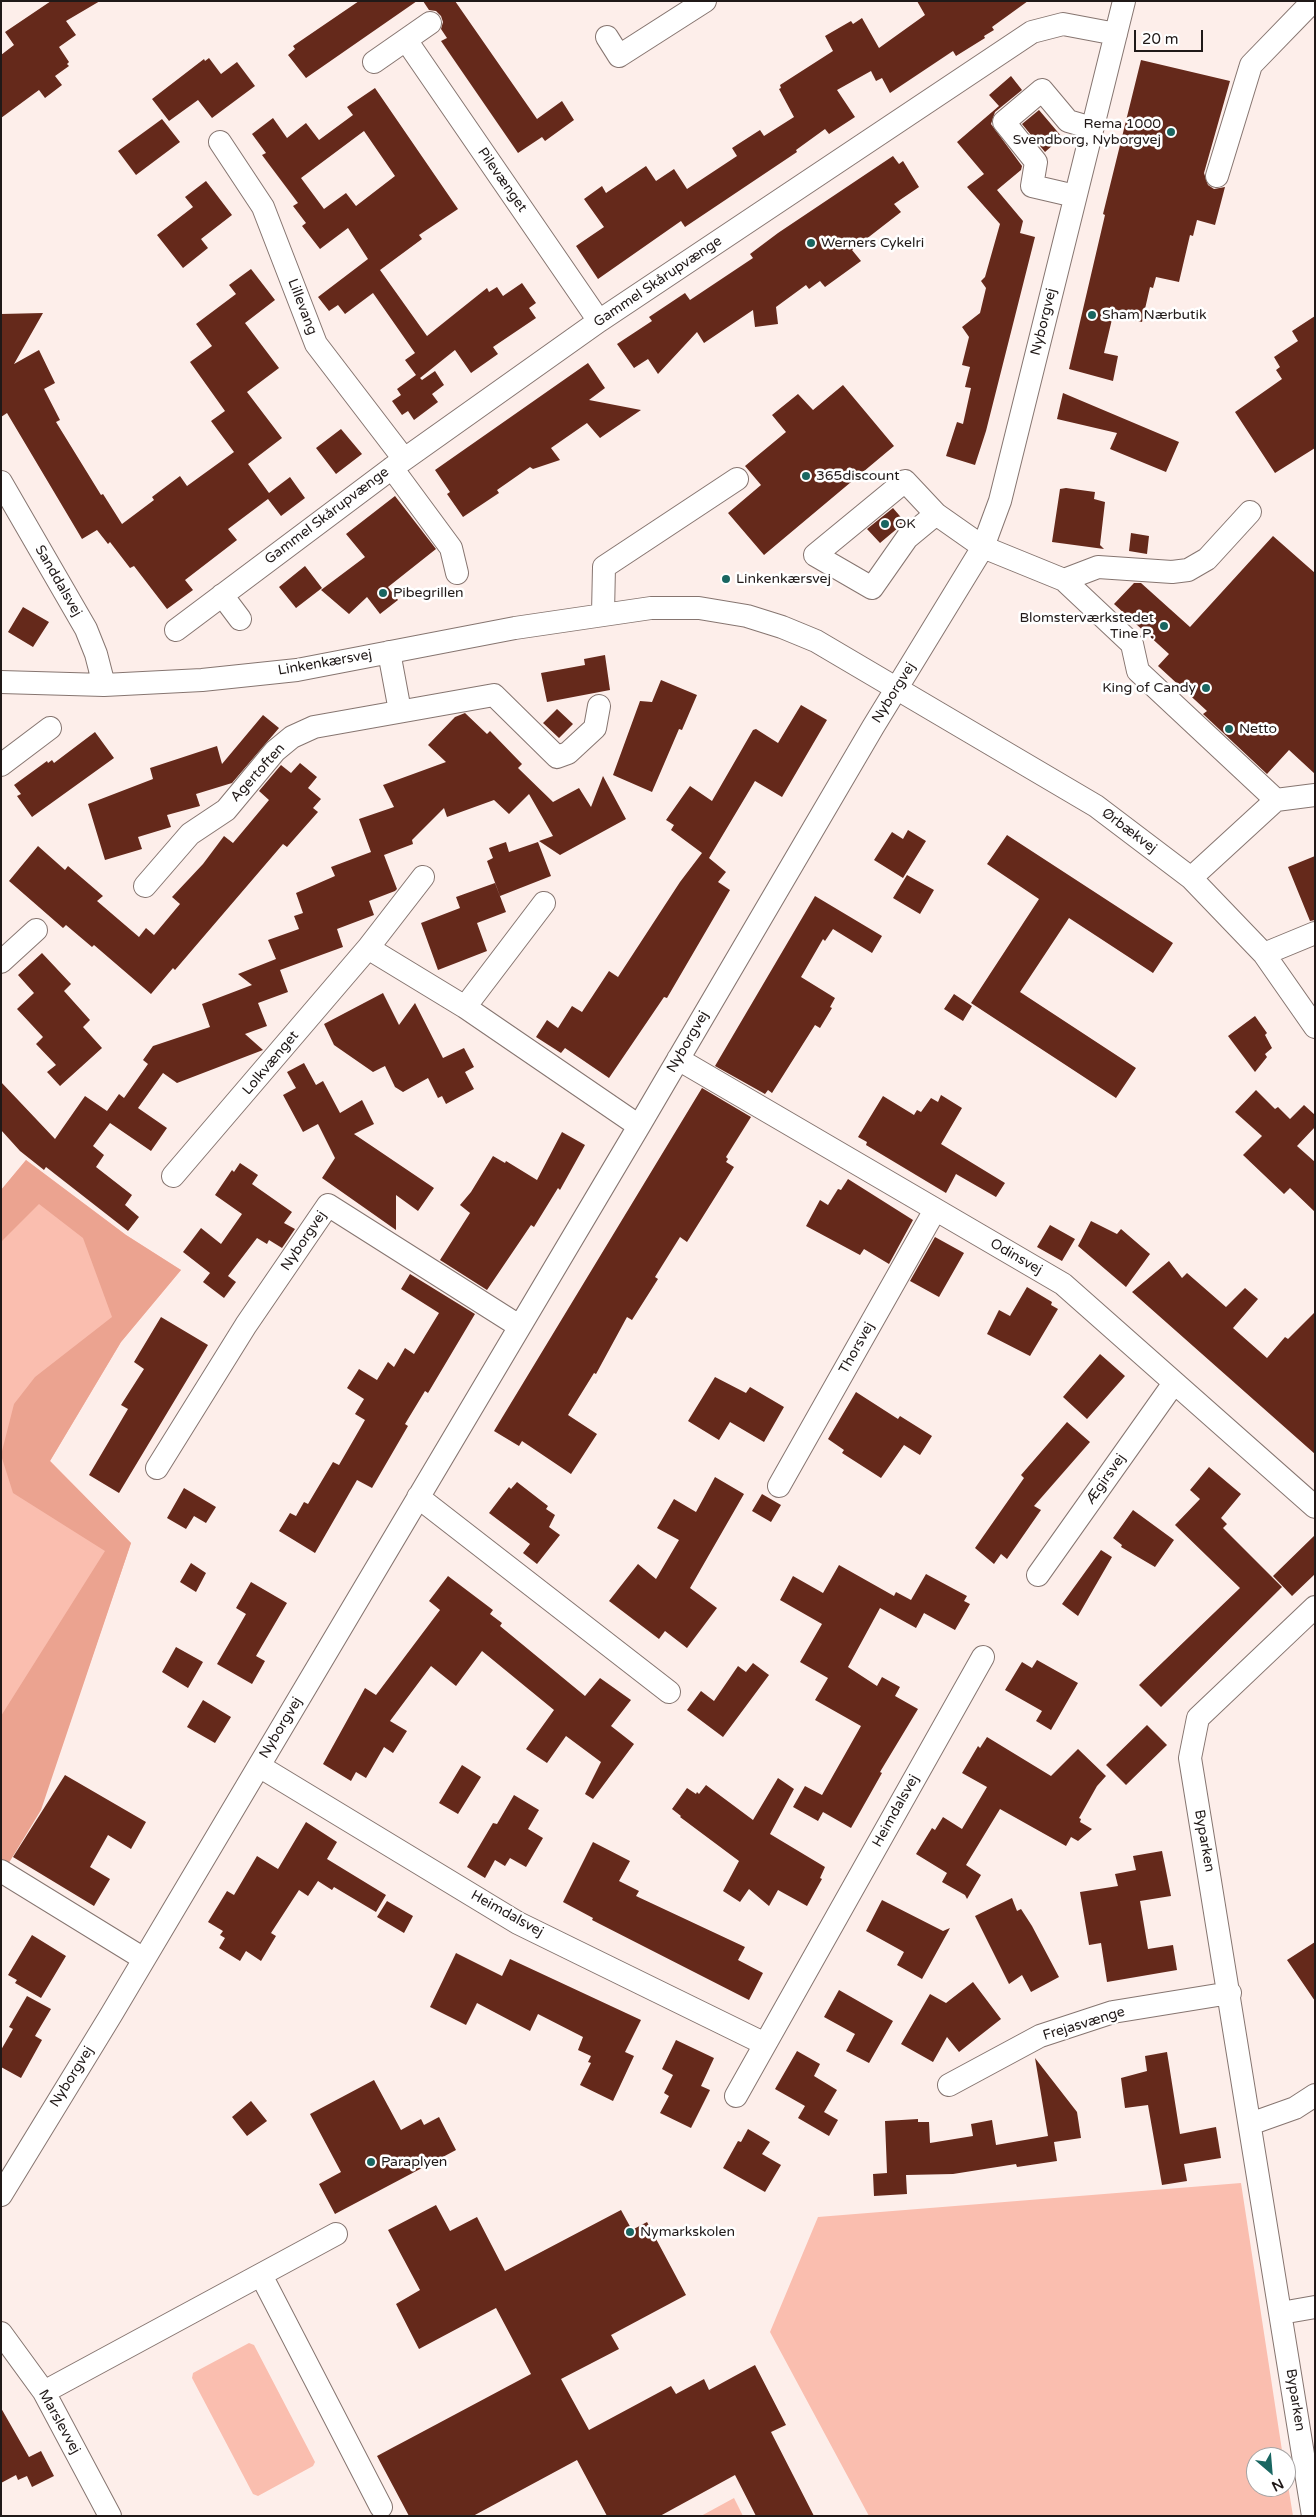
<!DOCTYPE html>
<meta charset="utf-8">
<style>
body{margin:0}
#map{position:relative;width:1316px;height:2517px;overflow:hidden;background:#fdeeea;font-family:"Varela Round",sans-serif}
canvas{display:block}
.frame{position:absolute;inset:0;border:2px solid #201918;pointer-events:none}
.north{position:absolute;left:1246px;top:2447px;width:50px;height:50px;box-sizing:border-box;background:#fff;border:1px solid #a6a3a3;border-radius:50%;rotate:153deg;font-size:14px;font-weight:700;line-height:20px;text-align:center;color:#201918}
.north::after{content:'';display:block;margin:auto;width:18px;height:22px;background:#196661;clip-path:polygon(50% 0,100% 100%,50% 72%,0 100%)}
.scale{position:absolute;left:1134px;top:30px;width:69px;height:22px;box-sizing:border-box;border:2px solid #201918;border-top:0;padding-left:6px;font-size:15px;line-height:18px;white-space:nowrap;color:#201918;-webkit-text-stroke:4px #fff;paint-order:stroke}
</style>
<div id="map">
<canvas width="1316" height="2517"></canvas>
<div class="frame"></div>
<div class="north">N</div>
<div class="scale">20 m</div>
</div>
<script>
const ctx = document.querySelector('canvas').getContext('2d');
ctx.lineJoin = 'round';
function fillPath(path, color) { ctx.fillStyle = color; ctx.fill(path, 'evenodd'); }
function trace(path, color, width, dash) { ctx.strokeStyle = color; ctx.lineWidth = width; ctx.lineCap = dash ? 'butt' : 'round'; ctx.setLineDash(dash || []); ctx.stroke(path); }
function label(font, color, halo, rows, align = 'center') {
  ctx.font = font + ' "Varela Round",sans-serif'; ctx.lineWidth = 5; ctx.setLineDash([]); ctx.textBaseline = 'middle'; ctx.strokeStyle = halo; ctx.fillStyle = color; for (const [text, x, y, turn = 0] of rows) {
    ctx.save(); ctx.translate(x, y); ctx.rotate((+turn || 0) * Math.PI / 180); ctx.textAlign = isNaN(turn) ? turn : align; if (halo) ctx.strokeText(text, 0, 0); ctx.fillText(text, 0, 0); ctx.restore();
  }
}
fillPath(new Path2D(`
 M26,1160L126,1235L181,1270L121,1342L50,1461L131,1543L40,1810L1,1862V1190Z
 M1241,2183L1283,2457H1256V2487H1286V2473L1293,2516H869L770,2332L818,2217Z
 M249,2343L254,2345L315,2462L313,2466L258,2496L253,2494L192,2378L193,2373Z
 M734,2498L743,2516H701Z`), '#fabeaf');
fillPath(new Path2D(`
 M26,1160L126,1235L181,1270L121,1342L50,1461L131,1543L41,1810L7,1866L1,1862V1716L105,1551L13,1493L1,1455L14,1404L35,1377L112,1317L83,1238L39,1204L1,1242V1190Z`), '#eba390');
fillPath(new Path2D(`
 M51,1H100L66,21L76,35L59,47L69,62L67,64L69,66L55,76L62,85L45,98L39,90L1,118V55L14,45L5,32Z
 M359,1H417L306,78L288,55L295,49L293,46Z
 M423,1H455L537,119L562,101L574,120L545,141L542,137L518,153L441,41L447,38L441,29L443,22L441,16L436,11L429,10Z
 M917,1H1028L992,27L994,30L984,36L985,38L956,56L953,51L890,93L882,78L876,81L871,71L837,90L855,117L829,134L825,129L796,150L797,152L685,227L681,221L598,279L576,246L604,227L584,199L602,186L606,193L646,166L656,181L674,169L687,189L737,156L732,148L760,130L764,136L794,117L779,89L781,88L780,85L833,51L825,36L851,21L853,24L862,18L879,48L925,15Z
 M209,58L221,74L237,62L255,86L212,118L198,100L169,121L152,99L204,59L205,61Z
 M1141,60L1230,81L1204,173L1208,185L1214,189L1225,187L1215,225L1197,220L1193,236L1190,235L1179,282L1156,277L1153,288L1150,287L1142,322L1113,315L1104,353L1118,356L1113,381L1069,369L1105,215L1103,214Z
 M1011,76L1022,90L995,112L991,124L1022,166L1021,170L997,190L1023,221L1020,233L1035,237L986,431L975,465L946,456L957,422L963,424L971,388L965,387L970,367L962,365L969,337L962,327L980,313L986,288L981,281L985,277L1000,224L967,187L984,174L957,142L999,106L989,95Z
 M375,88L458,209L419,235L422,239L380,270L427,336L487,288L489,292L497,287L503,296L522,283L536,303L529,308L536,318L493,347L498,354L471,373L455,350L420,378L422,380L435,371L444,385L432,394L438,402L414,420L408,411L402,415L392,401L401,395L397,389L416,375L405,360L415,353L373,293L345,314L338,305L329,311L318,297L368,259L348,228L320,249L302,226L306,223L293,206L298,203L262,155L266,153L252,134L273,118L287,138L306,123L319,140L353,115L347,107ZM364,131L395,176L356,206L346,193L324,209L301,178Z
 M1039,110L1062,137L1045,152L1022,124Z
 M162,119L180,142L136,175L118,151Z
 M893,156L899,164L903,161L919,187L894,204L901,212L852,250L861,261L825,287L820,281L809,289L806,285L776,307L778,324L755,327L753,310L704,343L697,332L658,374L648,359L634,368L617,344L652,321L649,317L685,293L690,300L753,258L750,254L778,233Z
 M206,181L232,215L201,239L208,248L183,268L157,235L193,207L185,197Z
 M251,269L275,300L245,323L279,368L247,392L282,438L248,464L269,493L290,477L305,498L281,516L268,499L228,529L237,540L185,580L193,590L167,609L134,566L130,568L110,542L108,544L97,530L82,539L7,413L1,417V314L43,313L14,364L39,350L55,383L44,389L60,420L56,422L101,495L103,494L122,524L154,500L152,497L180,476L187,486L234,452L211,421L225,411L190,362L212,346L196,324L236,294L229,285Z
 M1315,316V448L1275,473L1235,412L1282,379L1276,370L1280,367L1274,357L1298,341L1292,331Z
 M588,363L605,388L589,400L641,410L600,438L587,423L551,448L560,460L533,469L530,467L497,490L499,493L463,517L447,494L450,492L435,470Z
 M843,385L894,446L764,555L728,513L761,485L745,466L786,432L772,415L798,394L813,410Z
 M1063,393L1179,442L1166,472L1110,449L1117,433L1057,419Z
 M341,429L362,454L336,474L316,448Z
 M1066,488L1095,492L1094,499L1105,502L1100,545L1104,549L1052,542L1060,489Z
 M395,496L436,549L388,587L398,600L380,614L367,597L349,614L321,590L365,557L346,534Z
 M893,508L905,522L880,543L867,529Z
 M1131,533L1149,536L1147,554L1129,551Z
 M1273,536L1315,573V774L1289,750L1267,774L1203,714L1207,711L1158,666L1169,654L1114,604L1134,583H1141L1190,627Z
 M305,566L322,588L296,608L279,587Z
 M23,607L49,622L33,647L8,632Z
 M605,655L610,690L547,702L541,673L585,665L584,659Z
 M661,680L697,695L682,730L679,729L652,792L613,775L640,701L652,702Z
 M801,705L827,720L782,797L755,781L709,858L726,872L718,882L730,890L667,998L664,997L609,1078L565,1048L561,1053L536,1037L547,1020L558,1028L572,1006L582,1012L609,971L618,977L680,882L702,853L671,830L674,825L666,820L690,786L712,801L753,730L756,729L778,743Z
 M557,709L573,724L559,738L543,723Z
 M465,713L487,734L490,731L522,764L518,768L553,802L579,788L591,807L603,776L626,819L560,855L539,841L553,836L529,794L509,814L494,800L447,817L444,808L412,840L413,844L384,855L397,889L395,891L369,901L374,915L337,929L343,947L280,970L288,992L258,1003L267,1026L245,1034L263,1050L177,1083L163,1073L138,1108L167,1128L151,1151L110,1123L93,1146L104,1155L96,1167L132,1195L125,1205L139,1217L128,1231L46,1167L44,1170L20,1151L1,1130V1082L55,1139L85,1096L107,1111L119,1094L124,1098L148,1064L143,1060L153,1046L210,1027L202,1004L252,985L238,974L276,959L268,940L299,929L294,916L303,913L296,893L335,876L331,867L371,852L359,819L394,807L383,785L446,762L428,745L455,717Z
 M263,715L279,728L232,783L196,794L200,806L167,815L171,827L138,837L142,849L105,860L88,804L153,779L150,768L217,746L222,764Z
 M95,732L114,758L32,817L17,796L21,794L14,785L47,761L48,763L52,760L54,763Z
 M300,763L317,777L308,788L321,799L313,808L318,812L287,847L283,844L175,970L173,968L151,994L94,945L92,947L66,925L63,928L9,881L38,846L65,870L68,866L103,896L97,901L139,937L146,928L154,935L180,904L172,897L203,864L224,836L233,843L269,800L259,791L281,765L291,773Z
 M908,830L926,841L903,878L874,860L892,832L903,839Z
 M1007,835L1173,943L1153,973L1069,918L1020,992L1136,1068L1116,1098L971,1003L1039,899L987,864Z
 M506,842L509,852L538,842L551,876L500,896L487,861L493,858L489,848Z
 M1315,856V920L1310,921L1288,867Z
 M907,875L934,890L920,914L893,898Z
 M495,883L506,912L477,923L487,951L438,970L421,923L460,908L456,897Z
 M815,896L882,936L872,953L833,929L825,941L823,939L801,977L835,998L830,1007L832,1008L820,1028L815,1025L772,1093L768,1090L765,1094L715,1066Z
 M42,953L71,984L64,991L90,1020L83,1027L102,1048L60,1086L47,1072L56,1065L36,1044L43,1037L17,1009L34,993L18,975Z
 M383,993L399,1025L415,1003L443,1058L464,1048L474,1067L465,1072L474,1089L446,1104L442,1096L438,1098L428,1078L403,1092L395,1087L385,1066L373,1072L334,1045L324,1024Z
 M954,994L972,1006L963,1021L944,1009Z
 M1255,1016L1267,1033L1265,1035L1272,1048L1265,1054L1267,1057L1255,1072L1228,1036Z
 M304,1063L316,1085L323,1081L340,1113L362,1100L374,1124L354,1134L434,1188L418,1211L396,1195V1230L322,1178L335,1158L318,1124L303,1132L283,1095L296,1088L287,1072Z
 M702,1088L751,1117L726,1157L728,1159L726,1162L734,1167L687,1242L680,1237L655,1277L658,1279L632,1320L627,1317L596,1374L594,1373L568,1415L597,1434L571,1474L522,1441L519,1446L494,1431Z
 M1256,1090L1275,1109L1278,1107L1290,1119L1304,1105L1315,1115V1127L1297,1146L1315,1162V1212L1290,1188L1284,1194L1243,1155L1262,1136L1235,1112Z
 M941,1095L962,1108L941,1144L1005,1183L996,1197L956,1174L946,1193L866,1145L867,1142L858,1137L883,1096L914,1115L917,1110L921,1112L931,1098L938,1102Z
 M562,1132L585,1145L560,1190L558,1188L534,1227L531,1225L487,1290L440,1260L470,1213L460,1205L471,1192L493,1156L505,1163L506,1161L537,1180Z
 M240,1163L258,1175L252,1184L292,1212L284,1223L295,1229L282,1248L269,1240L267,1244L257,1238L228,1276L236,1282L224,1298L203,1282L210,1273L183,1252L201,1228L221,1244L242,1214L215,1195L232,1170L234,1172Z
 M848,1179L913,1220L889,1264L864,1249L860,1255L806,1226L820,1200L828,1205L838,1189L841,1190Z
 M1091,1221L1117,1234L1121,1229L1150,1254L1126,1287L1078,1246Z
 M1050,1225L1075,1239L1062,1261L1037,1247Z
 M935,1237L964,1253L939,1297L910,1281Z
 M1169,1261L1182,1278L1187,1273L1226,1307L1245,1288L1258,1299L1233,1328L1267,1358L1285,1337L1288,1339L1315,1312V1454L1132,1292Z
 M410,1274L475,1314L428,1393L425,1391L405,1424L408,1426L372,1488L357,1480L315,1553L279,1531L290,1513L296,1516L304,1502L308,1504L333,1462L339,1465L365,1420L355,1414L364,1399L347,1388L359,1369L377,1380L388,1362L394,1367L405,1348L414,1354L439,1313L401,1289Z
 M1027,1287L1052,1302L1051,1305L1058,1309L1030,1356L987,1334L999,1310L1010,1316Z
 M161,1317L208,1345L119,1493L89,1475L128,1409L121,1405L144,1369L134,1362Z
 M1100,1354L1125,1376L1087,1419L1063,1397Z
 M715,1377L746,1393L750,1387L784,1407L764,1442L730,1422L719,1440L688,1421Z
 M856,1392L898,1419L900,1416L932,1436L920,1455L904,1445L881,1478L842,1453L844,1450L828,1439Z
 M1067,1422L1090,1442L1034,1506L1041,1510L1007,1559L1001,1554L994,1564L975,1548L1024,1478L1021,1475Z
 M1209,1467L1241,1494L1221,1518L1227,1524L1223,1528L1282,1587L1161,1707L1139,1685L1240,1588L1175,1525L1200,1499L1190,1490Z
 M715,1477L744,1494L690,1588L717,1608L687,1648L665,1631L659,1639L609,1601L638,1564L656,1579L679,1540L657,1528L674,1499L696,1512Z
 M517,1482L548,1506L546,1509L555,1515L549,1527L560,1535L537,1564L523,1553L530,1544L489,1513L509,1487L511,1489Z
 M184,1488L216,1507L206,1523L194,1516L186,1529L167,1518Z
 M762,1494L781,1505L771,1522L752,1511Z
 M1133,1510L1174,1540L1155,1567L1121,1547L1122,1545L1113,1538Z
 M1315,1535V1574L1292,1596L1273,1576Z
 M1101,1550L1112,1557L1078,1616L1062,1604Z
 M191,1563L206,1573L196,1592L180,1582Z
 M839,1565L894,1596L896,1592L911,1600L926,1574L967,1596L964,1601L970,1604L955,1630L924,1613L916,1628L880,1608L848,1667L877,1686L882,1677L900,1687L895,1696L918,1709L880,1772L882,1773L851,1828L823,1812L818,1821L793,1807L805,1786L822,1795L861,1726L815,1700L828,1678L800,1662L822,1624L780,1600L793,1576L823,1593Z
 M448,1576L493,1610L490,1614L502,1623L500,1626L585,1696L600,1678L631,1700L611,1726L634,1744L593,1799L585,1794L601,1762L566,1736L547,1763L526,1749L554,1710L482,1651L456,1686L431,1666L390,1721L407,1731L393,1753L384,1747L366,1778L356,1772L351,1781L323,1764L365,1688L376,1695L440,1610L429,1601Z
 M251,1582L287,1603L256,1656L265,1661L252,1684L217,1664L246,1614L236,1608Z
 M176,1647L203,1662L188,1688L162,1672Z
 M1037,1660L1078,1683L1051,1730L1036,1721L1042,1711L1005,1690L1022,1662L1032,1668Z
 M753,1663L769,1675L723,1737L687,1710L701,1691L714,1701L738,1666L746,1672Z
 M203,1700L231,1717L215,1743L187,1727Z
 M1147,1725L1167,1745L1126,1785L1106,1765Z
 M987,1737L1051,1776L1078,1749L1106,1776L1097,1786L1079,1818L1081,1819L1080,1822L1092,1829L1078,1841L1071,1837L1066,1846L1000,1809L966,1865L981,1875L967,1899L965,1895L942,1882L947,1873L916,1854L932,1828L935,1830L943,1817L962,1829L987,1787L962,1773L978,1746L980,1748Z
 M462,1765L481,1777L458,1814L439,1803Z
 M65,1775L146,1822L131,1849L108,1835L90,1867L110,1879L94,1906L13,1857Z
 M778,1778L794,1789L770,1834L825,1867L820,1878L822,1879L807,1906L778,1890L769,1906L749,1889L740,1902L723,1891L739,1861L680,1817L681,1816L672,1809L687,1788L696,1794L697,1792L699,1794L706,1785L753,1820Z
 M514,1795L539,1810L528,1829L543,1838L526,1867L510,1858L505,1866L495,1860L485,1878L467,1867L493,1823L497,1824Z
 M306,1822L337,1842L327,1859L386,1895L376,1912L334,1887L332,1890L318,1881L308,1896L299,1890L271,1933L276,1936L261,1961L246,1951L240,1961L219,1948L225,1938L220,1935L223,1931L208,1922L227,1891L234,1895L257,1856L278,1869Z
 M593,1842L630,1861L619,1881L639,1891L636,1896L745,1947L738,1960L763,1973L749,2000L592,1920L593,1918L563,1902Z
 M1162,1851L1171,1896L1140,1901L1148,1949L1173,1945L1177,1970L1107,1982L1101,1943L1089,1945L1080,1892L1118,1886L1115,1874L1136,1870L1133,1856Z
 M1012,1898L1017,1911L1021,1909L1032,1926L1059,1977L1031,1992L1022,1975L1009,1984L975,1916Z
 M882,1900L943,1931L950,1928L922,1979L897,1965L904,1952L866,1931Z
 M387,1901L413,1916L404,1933L377,1917Z
 M32,1935L66,1956L41,1998L15,1983L17,1980L8,1975Z
 M1315,1942V2001L1287,1960Z
 M456,1953L502,1976L510,1959L641,2020L625,2052L634,2056L613,2101L580,2085L591,2063L588,2062L591,2056L578,2050L583,2037L538,2014L530,2031L477,2003L466,2025L430,2007Z
 M973,1982L1001,2019L959,2052L947,2037L933,2062L901,2044L930,1994L946,2003Z
 M839,1990L893,2021L869,2063L846,2051L855,2034L824,2017Z
 M27,1996L51,2009L35,2036L42,2040L21,2078L1,2067V2050L13,2029L9,2027Z
 M676,2040L714,2058L701,2086L710,2090L691,2128L660,2113L669,2096L664,2093L673,2075L662,2069Z
 M797,2051L820,2064L814,2076L837,2090L824,2112L838,2120L829,2136L798,2118L805,2106L775,2089Z
 M1167,2052L1180,2134L1216,2127L1221,2158L1184,2164L1187,2181L1162,2185L1148,2105L1125,2108L1121,2078L1147,2071L1145,2056Z
 M1035,2058L1077,2112L1081,2138L1054,2142L1057,2161L1017,2167L1016,2164L953,2174L906,2175L907,2194L874,2196L873,2174L887,2173L885,2121L918,2119V2122H929L930,2143L973,2136L971,2124L992,2120L996,2145L1048,2136Z
 M374,2080L401,2130L421,2119L424,2125L439,2117L456,2150L335,2214L319,2184L341,2172L310,2114Z
 M251,2101L267,2121L247,2136L232,2117Z
 M748,2129L770,2142L762,2154L781,2165L765,2192L723,2168L738,2141L741,2142Z
 M436,2205L450,2231L477,2217L505,2271L621,2210L632,2230L647,2222L686,2295L611,2335L619,2349L561,2379L589,2430L671,2386L676,2394L704,2379L709,2390L755,2365L786,2425L771,2432L814,2516H756L735,2475L660,2516H607L577,2460L473,2516H409L377,2456L531,2374L496,2308L419,2349L396,2304L420,2290L388,2230Z
 M1,2408L29,2457L41,2451L54,2476L32,2487L27,2476L18,2480L16,2475L1,2483Z`), '#65291b');
const minor = new Path2D(`
 M607,37L619,56L705,1
 M406,40L599,321
 M374,62L430,23
 M220,142L263,207L316,344L404,459
 M1217,176L1251,65L1313,1
 M1075,196L1032,186L1036,162L1004,122L1042,90L1068,121L1092,128
 M392,468L451,548L457,573
 M1,482L86,629L96,654L104,685
 M936,514L905,481L815,555L872,588L907,538L936,514L983,547L1064,580L1132,644L1138,671L1276,800
 M1064,580L1098,567L1172,572L1188,570L1207,559L1250,512
 M222,595L240,619
 M603,613L604,567L737,479
 M176,630L392,468L599,321L1032,32L1063,24L1116,34
 M389,652L400,711
 M1,682L104,685L202,680L297,670L515,628L651,608H699L747,616L782,627L816,641L1096,806L1191,878L1264,954L1315,1027
 M1,765L50,728
 M1191,878L1276,800L1315,795
 M145,886L190,834L226,810L275,751L292,737L314,727L494,695L557,757L568,753L595,728L599,706
 M368,948L423,877
 M1264,954L1315,933
 M1,962L36,930
 M465,1007L544,903
 M678,1059L1063,1284L1315,1507
 M173,1176L368,948L465,1007L639,1126
 M157,1468L246,1325L328,1205L519,1326
 M779,1486L935,1210
 M418,1497L669,1692
 M1038,1575L1174,1383
 M259,1766L518,1923L765,2044
 M1,1871L144,1959
 M949,2085L1040,2036L1113,2012L1230,1993
 M736,2096L983,1657
 M1250,2124L1295,2108L1315,2095
 M1,2195L111,2015L639,1126L873,727L983,547L1000,501L1124,1
 M261,2275L381,2507
 M1281,2313L1315,2307
 M1,2333L44,2392L110,2516
 M44,2392L336,2234
 M1313,2516L1190,1758L1198,1718L1315,1607`);
trace(minor, '#867570', 24);
trace(minor, '#fff', 22);
for (const [x, y, r, color] of [
 [1171,132,5,"#196661"],
 [811,243,5,"#196661"],
 [1092,315,5,"#196661"],
 [806,476,5,"#196661"],
 [885,524,5,"#196661"],
 [726,579,5,"#196661"],
 [383,593,5,"#196661"],
 [1164,626,5,"#196661"],
 [1206,688,5,"#196661"],
 [1229,729,5,"#196661"],
 [371,2162,5,"#196661"],
 [630,2232,5,"#196661"]
]) { const dot = new Path2D(); dot.arc(x, y, r, 0, 2 * Math.PI); ctx.fillStyle = color; ctx.fill(dot); trace(dot, '#fff', 2); }
label('14px', '#201918', '#fff', [
 ["Rema 1000",1161,124,"right"],
 ["Svendborg, Nyborgvej",1161,140,"right"],
 ["Werners Cykelri",821,243],
 ["Sham Nærbutik",1102,315],
 ["365discount",816,476],
 ["OK",895,524],
 ["Linkenkærsvej",736,579],
 ["Pibegrillen",393,593],
 ["Blomsterværkstedet",1154,618,"right"],
 ["Tine P.",1154,634,"right"],
 ["King of Candy",1196,688,"right"],
 ["Netto",1239,729],
 ["Paraplyen",381,2162],
 ["Nymarkskolen",640,2232]
], 'left');
label('14px', '#201918', '#fff', [
 ["Pilevænget",502,180,55],
 ["Gammel Skårupvænge",658,282,-34],
 ["Lillevang",302,307,69],
 ["Nyborgvej",1044,322,-76],
 ["Gammel Skårupvænge",327,516,-37],
 ["Sanddalsvej",58,581,60],
 ["Linkenkærsvej",325,663,-10],
 ["Nyborgvej",894,693,-58],
 ["Agertoften",258,773,-48],
 ["Ørbækvej",1129,831,37],
 ["Nyborgvej",688,1042,-60],
 ["Lolkvænget",271,1063,-50],
 ["Nyborgvej",304,1241,-56],
 ["Odinsvej",1016,1257,30],
 ["Thorsvej",857,1348,-61],
 ["Ægirsvej",1106,1479,-55],
 ["Nyborgvej",281,1728,-59],
 ["Heimdalsvej",896,1811,-61],
 ["Byparken",1204,1841,80],
 ["Heimdalsvej",507,1914,29],
 ["Frejasvænge",1084,2024,-17],
 ["Nyborgvej",72,2077,-58],
 ["Byparken",1295,2400,81],
 ["Marslevvej",59,2422,61]
]);
</script>
